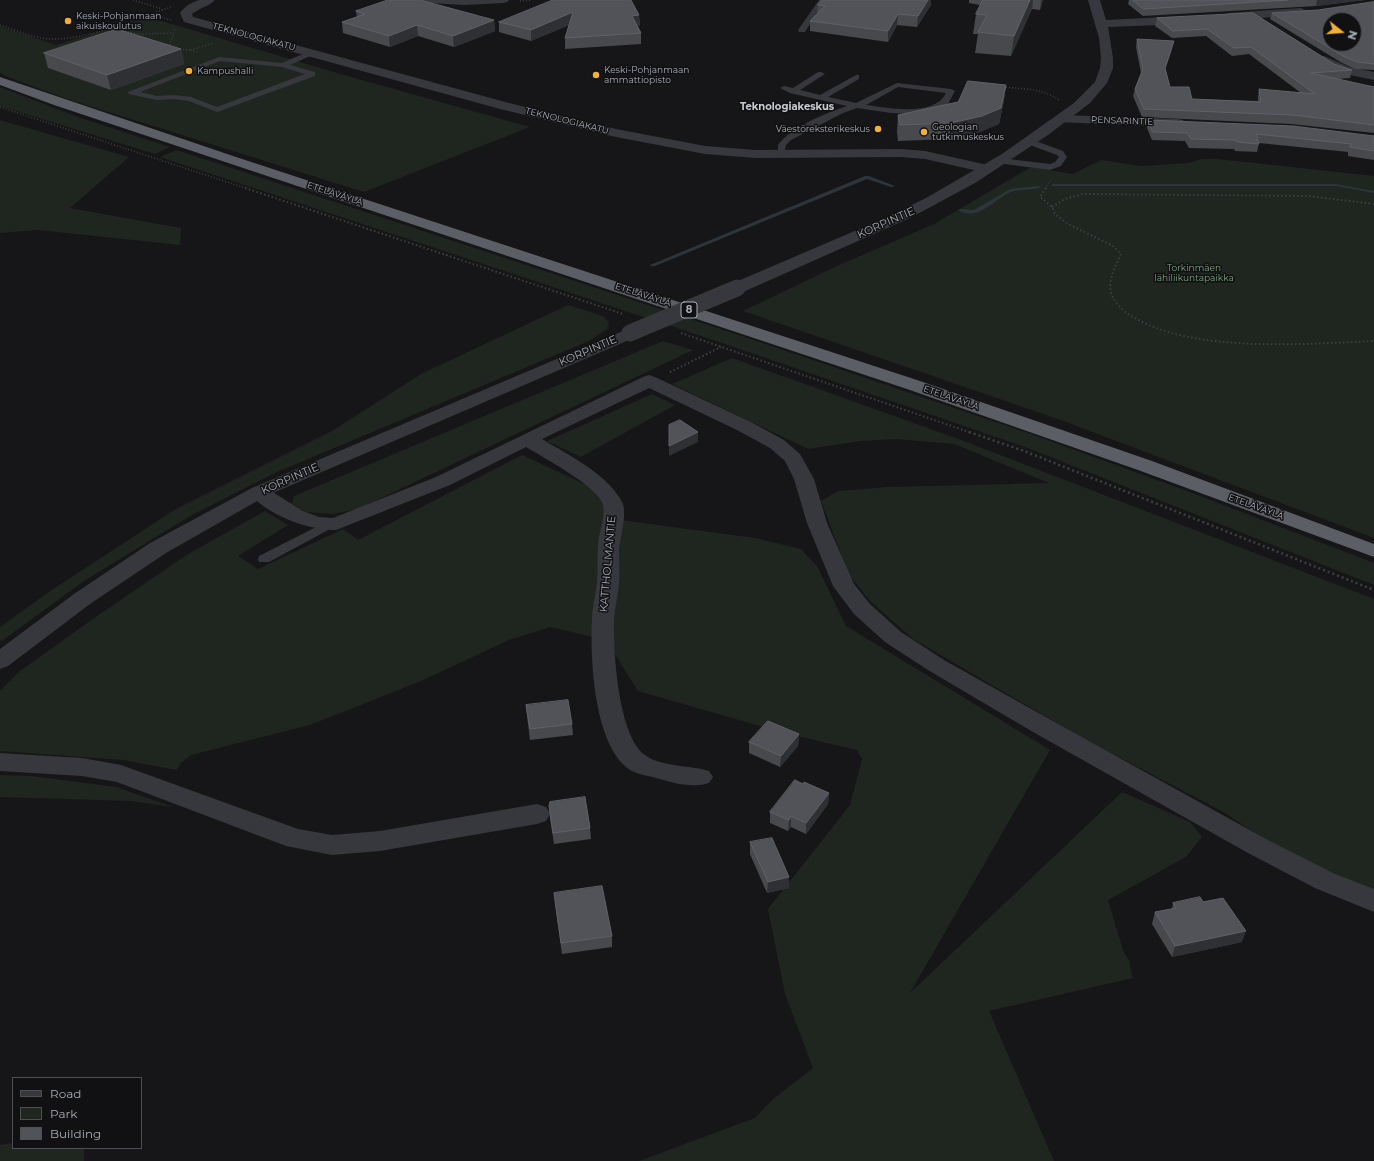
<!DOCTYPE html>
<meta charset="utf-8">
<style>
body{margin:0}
#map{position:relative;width:1374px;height:1161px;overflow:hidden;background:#161618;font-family:Montserrat,sans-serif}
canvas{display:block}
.legend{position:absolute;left:12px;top:1077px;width:130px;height:72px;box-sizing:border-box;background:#111113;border:1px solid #4d4f55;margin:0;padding:5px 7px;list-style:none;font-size:12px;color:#a8adb8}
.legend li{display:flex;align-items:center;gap:8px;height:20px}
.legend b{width:20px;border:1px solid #4d4f55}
.north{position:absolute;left:1322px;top:12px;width:40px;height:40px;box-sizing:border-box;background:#111113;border:1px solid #4d4f55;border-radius:50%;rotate:107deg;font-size:11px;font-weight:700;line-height:16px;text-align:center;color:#a8adb8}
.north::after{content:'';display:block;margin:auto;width:14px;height:18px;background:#f2b134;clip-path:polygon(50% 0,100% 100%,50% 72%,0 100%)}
</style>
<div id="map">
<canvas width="1374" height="1161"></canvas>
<ul class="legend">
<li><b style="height:5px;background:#37383d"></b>Road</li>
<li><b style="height:11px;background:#1e261f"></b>Park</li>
<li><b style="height:11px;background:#525359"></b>Building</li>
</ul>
<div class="north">N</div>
</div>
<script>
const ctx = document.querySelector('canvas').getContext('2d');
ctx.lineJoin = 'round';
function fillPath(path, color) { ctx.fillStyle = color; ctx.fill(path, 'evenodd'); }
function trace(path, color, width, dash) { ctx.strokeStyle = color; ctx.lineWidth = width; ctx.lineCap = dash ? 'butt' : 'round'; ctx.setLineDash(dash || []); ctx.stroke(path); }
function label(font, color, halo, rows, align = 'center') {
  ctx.font = font + ' Montserrat,sans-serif'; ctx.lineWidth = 3; ctx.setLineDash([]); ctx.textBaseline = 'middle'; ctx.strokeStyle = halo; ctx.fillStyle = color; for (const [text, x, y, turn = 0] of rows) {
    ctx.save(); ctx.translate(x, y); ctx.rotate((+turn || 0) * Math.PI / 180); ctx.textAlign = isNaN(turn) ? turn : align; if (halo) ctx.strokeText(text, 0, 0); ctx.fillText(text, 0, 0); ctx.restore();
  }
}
fillPath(new Path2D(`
 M148,17L344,75L530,127L364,192L70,100L8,77L0,73V26L56,45Z
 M0,87L78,117L170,147L155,154L0,106Z
 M0,120L129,157L70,208L181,228L180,245L38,230L0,233Z
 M177,150L745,337L1031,434L1182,489L1374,563V585L1025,447L725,344L160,157Z
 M1201,159H1218L1374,176V538L1058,419L743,311L837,266L934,224L1031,167L1073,174L1101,160L1141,166L1189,163Z
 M568,305L603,316L609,322L607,329L589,341L277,472L192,515L84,581L2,641L0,640V627L50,591L176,509L332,431L421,374Z
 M663,341L693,350L358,509L333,514L306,512L292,504L294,496Z
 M732,358L964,441L1374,599V891L1300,863L1225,813L1079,736L913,639L871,602L849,575L821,501L838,491L888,487L1049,483L954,444L896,439L861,441L808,449L672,384Z
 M652,394L675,405L581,457L547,441Z
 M522,455L593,488L620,520L755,538L801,549L817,566L846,626L1050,750L910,993L1122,792L1190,822L1202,837L1186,857L1108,900L1123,950L1129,961L1133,978L989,1011L1054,1161H639L755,1118L772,1100L813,1068L785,994L768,909L850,805L862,759L857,750L784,733L638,691L606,640L550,627L509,640L421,681L310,725L191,755L181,763L177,770L123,760L0,751V691L20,671L97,616L188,554L265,511L288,525L238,556L258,569L343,529L358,540Z
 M0,775L32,776L116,787L173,807L131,801L0,797Z
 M13,1143V1148H84V1161H0V1145Z`), '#1e261f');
fillPath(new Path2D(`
 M865,176H869L895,186L891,187L867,179L655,266H651L650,265Z
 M1052,184H1336L1374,191V193L1336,186H1052Z
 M1038,186L1040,187V188C1031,190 1023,189 1014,191C996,196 980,223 958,210L960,209L974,210L1010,189Z`), '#2c353c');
trace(new Path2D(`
 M133,0L162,9
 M520,1L532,0
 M150,14L171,20
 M0,25C16,30 33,38 50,39C90,40 134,19 171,7
 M104,29L117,30
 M122,31L141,34L174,33
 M169,48L175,28
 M177,49L191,50
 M197,52L191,50L214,43
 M1003,87C1023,89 1042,88 1059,100
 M0,107L248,189
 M1045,189L1050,181`), '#3d3f44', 1.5, [1, 2]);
trace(new Path2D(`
 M245,188L623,314
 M1046,188L1040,197L1052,207L1055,214L1068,224L1113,246L1121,254C1116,265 1108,279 1111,292C1114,304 1124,312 1135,318C1194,353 1306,344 1374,341
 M1052,207L1065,199L1083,194L1309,196L1374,204
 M681,333L972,433
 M670,372L721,347`), '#3d3f44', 2, [1.5, 2.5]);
trace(new Path2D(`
 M969,432L1024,451L1374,590`), '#3d3f44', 2.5, [2, 3]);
fillPath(new Path2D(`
 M819,0H825L805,32H799L798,30Z
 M310,51H316L317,53L290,65L315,72V76L217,112L189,101L174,99L157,100L129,94L128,92L219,57L282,63ZM220,61L282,67L305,74L217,107L191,97L174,95L157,96L140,92Z
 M818,72H821L825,74L800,90L820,95L856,75H859V79L828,97L856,103L897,83L951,89L955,91L948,104L935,111L913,114L891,113L857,108L843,113L791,140L786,145L784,155H778V145C791,127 826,113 847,106L790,93L780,88L784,86L793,88ZM898,87L946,93C935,117 887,108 866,105Z
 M1027,140H1033L1063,151L1067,157L1061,166L1050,170L997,163L996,161L1000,158L1050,164L1055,162L1059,157L1057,155L1027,144L1026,142Z
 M326,522L330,523L332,526L330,529L269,562H259L258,559L259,556Z`), '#37383d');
fillPath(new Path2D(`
 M199,0H215C210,6 199,8 192,14L193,17L509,103L616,129L705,146L756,150L901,149L925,151L992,166L994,169L992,172L987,173L925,159L901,157L756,158L705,154L616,137L500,109L184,22L180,13C185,6 191,3 199,0Z
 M1324,56L1349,67L1374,72V80L1340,73L1320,63L1318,60L1320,57Z
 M1061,115L1178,119L1183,120L1185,123L1183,126L1178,127L1056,122L1054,119L1056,116Z
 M649,375L655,377L751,422L784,440L800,454L814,479L827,523L854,584L870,604L901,632L944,660L1051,720L1266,839L1335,874L1374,889V912L1315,888L1248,853L1033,732L928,670L885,642L854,614L833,586L807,523L794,479L785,461L770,448L737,430L649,388L542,439C567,454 609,475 622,502C628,513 620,537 619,550C619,561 620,572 619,583C618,595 615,607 614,619C613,650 618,736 645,755C661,767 690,765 709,771L713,777L709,783C692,789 670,782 653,777C643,775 632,773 625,766C594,738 590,659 592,619C592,607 596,595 597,583C598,570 597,557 598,544C599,531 607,514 602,502C593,484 544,458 526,447L450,485L336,530C310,531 264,514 249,492L252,488L259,486L266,488L303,511L319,517L333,518L436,477L643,377Z
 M0,753L82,758L121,765L298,829L332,835L380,831L537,804L546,807L550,814L546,821L537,824L380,851L332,855L286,846L117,782L82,776L0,771Z`), '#37383d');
fillPath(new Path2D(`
 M422,0H509L507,2L503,3L465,5L428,3L424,2Z
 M1088,0H1100L1106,20L1186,16L1190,17L1192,20L1190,23L1186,24L1108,27L1113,58V68L1107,83L1090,103L1048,135L975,183L910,218L743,292L737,293L731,292L729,288L731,284L885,218L926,198L1002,154L1074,103L1095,82L1100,68L1101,58L1099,38Z
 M1301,8L1305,10L1307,12L1305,14L1228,21L1224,19L1222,17L1224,15L1228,13Z
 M630,328L636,329L639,333L636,337L266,496L166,553L90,604L8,666L0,669V649L74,594L150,543L252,488Z`), '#37383d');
fillPath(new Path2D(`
 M0,77L236,157L920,381L1152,461L1374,544V557L1138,470L907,389L54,105L0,85Z`), '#5b5e65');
trace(new Path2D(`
 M630,333L737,288`), '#37383d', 17);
fillPath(new Path2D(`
 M969,0H1043L1040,10L1032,9L1011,56L975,53L978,34H973L976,14L980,5L969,3Z
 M1129,0H1365L1316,6L1143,16L1128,4Z
 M1374,2V70L1355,69L1342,63L1270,19L1272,13L1318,10Z
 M818,5H931L917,27L897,25L888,42L810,31V21L817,14Z
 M356,11L494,20L495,31L454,47L418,36L390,47L343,33L342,22L357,17Z
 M1253,13L1334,64L1352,70L1350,78L1336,79L1374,87V133L1291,124L1142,117L1133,96L1135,89L1141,73L1136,47L1137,39L1172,49L1165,70L1170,87L1192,99L1258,101V97L1259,89L1301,93L1249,54L1232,56L1206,36L1172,38L1155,26L1157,18Z
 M639,15L640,26H637L641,33V44L565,49V38L569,25L531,41L499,32V22Z
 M181,49L184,64L111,90L48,68L44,53Z
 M1006,85L1004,100L999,124L980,132L949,139L898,141L897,131L898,115L958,102Z
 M1148,120L1374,136V160L1348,156V152L1259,143L1257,152L1235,151L1234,149L1189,148L1185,141L1152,140L1147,128Z
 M526,705L572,724L573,735L530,740L527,716Z
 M799,734L798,746L780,767L749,753V742Z
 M803,784L829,793L828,804L806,834L791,827L788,831L770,823V812Z
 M549,806L590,828L591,839L554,844L550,818Z
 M750,842L789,888L767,893L750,854Z
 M554,893L612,936V947L562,954L555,904Z
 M1203,902L1242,942L1172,957L1152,924L1155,912L1172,909L1173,903Z`), '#47494d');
fillPath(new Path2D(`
 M928,0H931V5L917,27L918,16Z
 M1030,0H1033L1032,9L1011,56L1014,36Z
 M1041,0H1043L1040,10Z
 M1317,0H1365L1316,6Z
 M573,12L574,23L531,41V30Z
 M898,14L897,25L888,42V31Z
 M639,15L640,26H632V16Z
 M494,20L495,31L454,47L453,36Z
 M417,25L418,36L390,47L389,36Z
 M1174,41L1172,49L1163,76L1165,68Z
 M181,49L184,64L111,90L107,75Z
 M1006,85L1004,100L999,124L980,132L949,139L951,123Z
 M698,432V442L669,456V446Z
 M799,734L798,746L780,767L781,756Z
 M829,793L828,804L806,834V823Z
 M791,816V827L788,831L789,820Z
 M789,877V888L767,893L768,882Z
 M1246,931L1242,942L1172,957L1175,946Z`), '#2f3033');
const building = new Path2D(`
 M388,0H420L494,20L453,36L417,25L389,36L342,22L365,14L356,11Z
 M553,0H631L639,15L632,16L641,33L565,38L573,12L531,30L499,22Z
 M822,0H928L918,16L898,14L888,31L810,21L825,6L818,5Z
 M983,0H1030L1014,36L978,32L987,15L976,14Z
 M1133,0H1288L1144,9Z
 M1374,2V64L1357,62L1343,56L1272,13L1318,10ZM1330,20H1354V44H1330Z
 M1253,13L1334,64L1352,70L1311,73L1374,87V125L1293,115L1144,109L1135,89L1143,69L1137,39L1174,41L1165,68L1170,87H1189L1192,99L1261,102L1259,89L1315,94L1251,47L1234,48L1207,29L1173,31L1157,18Z
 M117,29L181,49L107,75L44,53Z
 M968,81L1006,85L1001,108L982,116L951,123L900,125L898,115L958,102Z
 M1148,120L1293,126L1374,136V151L1350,147L1351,144L1256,134L1259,144L1237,142L1236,140L1191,139L1187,133L1153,132Z
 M680,420L698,432L669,446V425Z
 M568,700L572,724L530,729L526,705Z
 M768,721L799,734L781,756L749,742Z
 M795,780L803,784L804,782L829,793L806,823L791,816L789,820L770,812Z
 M585,797L590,828L553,833L549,806L550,802Z
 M772,838L789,877L768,882L750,842Z
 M602,886L612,936L561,943L554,893Z
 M1200,897L1203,902L1223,898L1246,931L1175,946L1155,912L1176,908L1173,903Z`);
fillPath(building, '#525359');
trace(building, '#5f6168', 1);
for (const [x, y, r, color] of [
 [68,21,4,"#f2b134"],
 [189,71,4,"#f2b134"],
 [596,75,4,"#f2b134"],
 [878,129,4,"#f2b134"],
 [924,132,4,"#f2b134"]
]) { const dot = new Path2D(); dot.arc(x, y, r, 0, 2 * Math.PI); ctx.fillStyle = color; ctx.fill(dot); trace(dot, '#111113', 1.5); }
label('9px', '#a8adb8', '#111113', [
 ["Keski-Pohjanmaan",76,16],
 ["aikuiskoulutus",76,26],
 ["Keski-Pohjanmaan",604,70],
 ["ammattiopisto",604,80],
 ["Kampushalli",197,71],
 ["Geologian",932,127],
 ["tutkimuskeskus",932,137],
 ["Väestöreksterikeskus",870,129,"right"]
], 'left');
label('9px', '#a8adb8', '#111113', [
 ["TEKNOLOGIAKATU",254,37,15],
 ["TEKNOLOGIAKATU",567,121,14],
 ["PENSARINTIE",1122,121,2],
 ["ETELÄVÄYLÄ",335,194,18],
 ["ETELÄVÄYLÄ",643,295,18],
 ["ETELÄVÄYLÄ",951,398,19],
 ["ETELÄVÄYLÄ",1256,507,20]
]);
label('9px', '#7fa381', '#111113', [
 ["Torkinmäen",1194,268],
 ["lähiliikuntapaikka",1194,278]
]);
label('bold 10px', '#c9ccd4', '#111113', [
 ["Teknologiakeskus",787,107]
]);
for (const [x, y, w] of [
 [689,310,16]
]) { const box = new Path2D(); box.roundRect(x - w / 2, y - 8, w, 16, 3); ctx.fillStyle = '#111113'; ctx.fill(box); trace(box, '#a8adb8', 1); }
label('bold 10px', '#a8adb8', null, [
 ["8",689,310]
]);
label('11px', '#a8adb8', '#111113', [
 ["KORPINTIE",886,223,-24],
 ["KORPINTIE",588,351,-23],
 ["KORPINTIE",290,479,-24],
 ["KATTHOLMANTIE",608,564,-85]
]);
</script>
